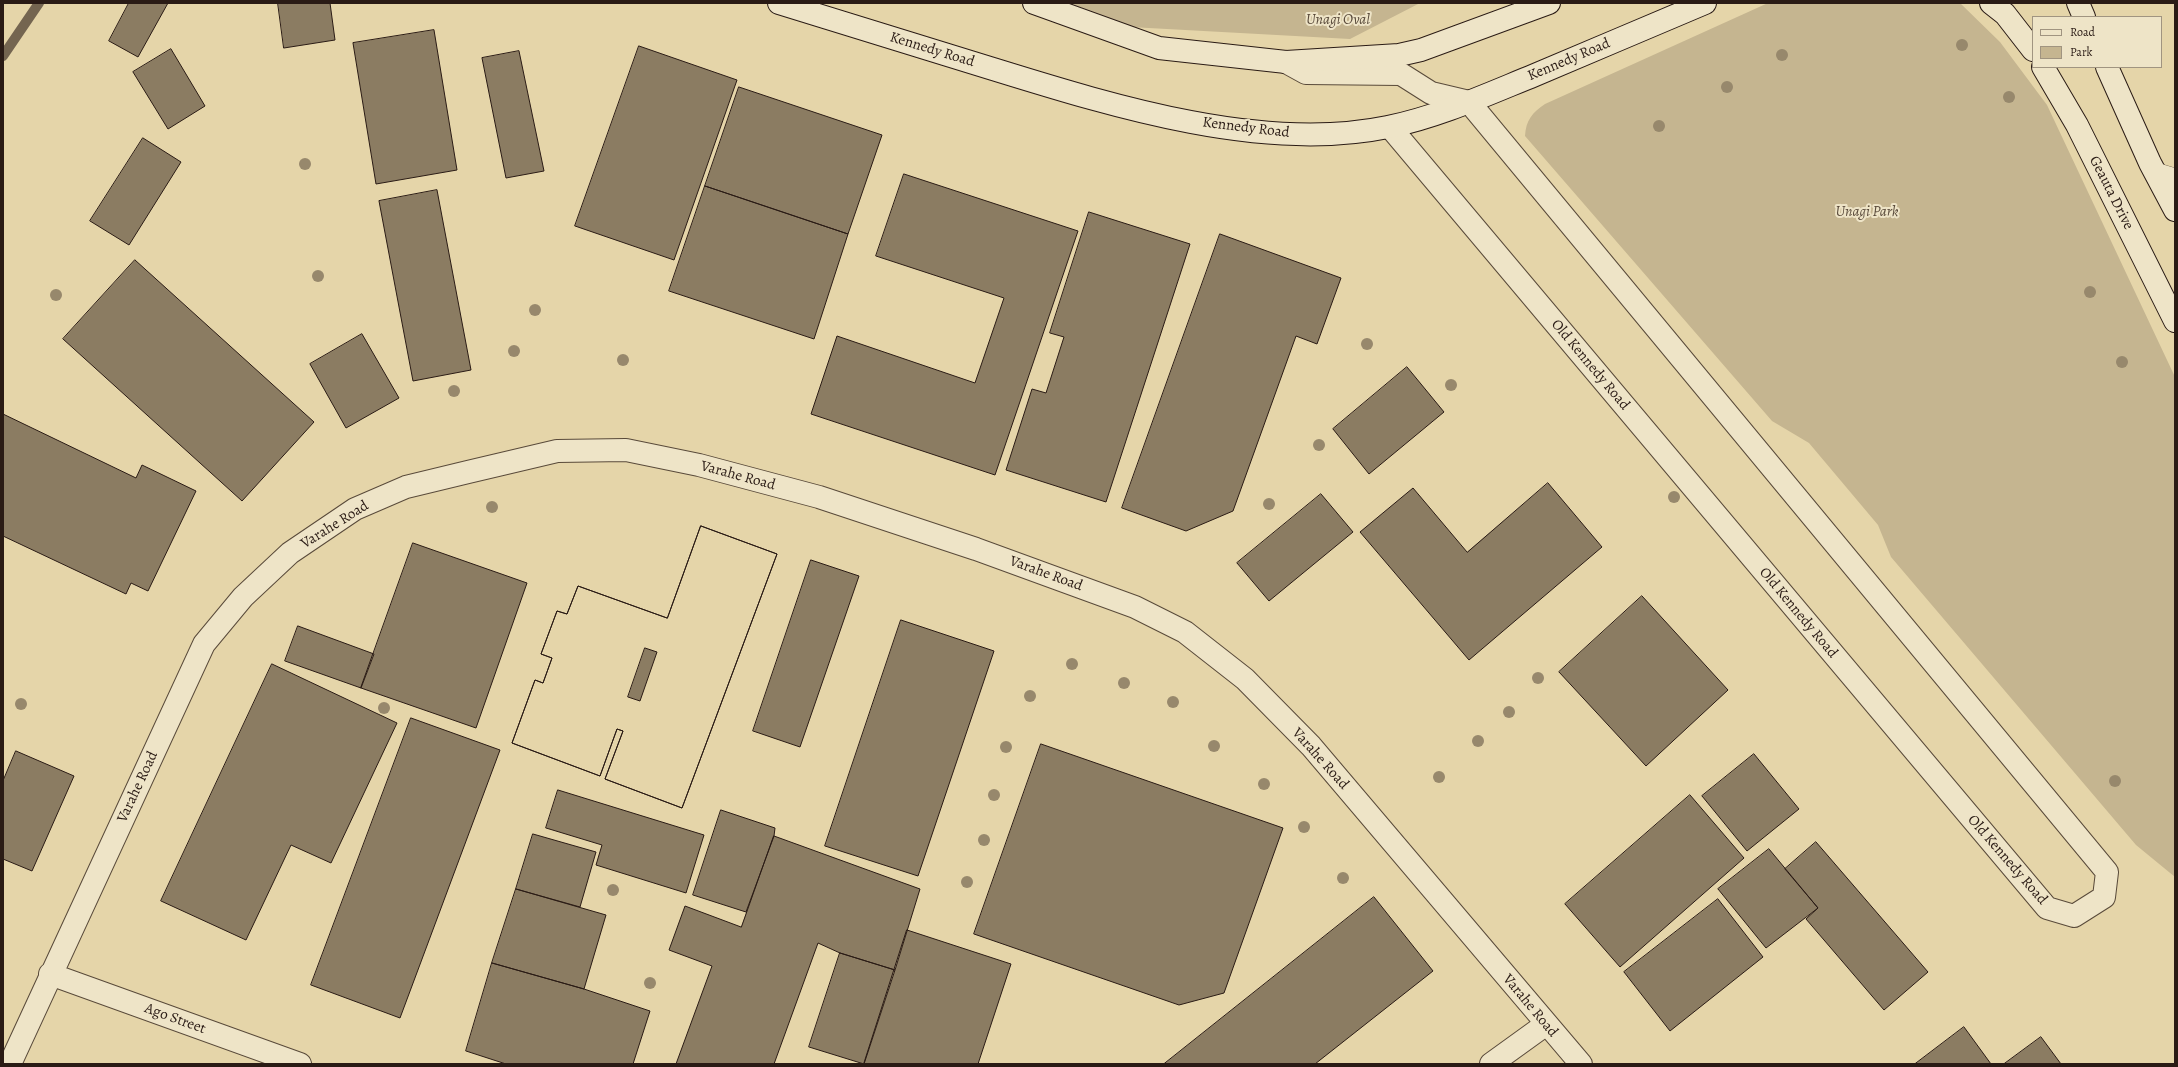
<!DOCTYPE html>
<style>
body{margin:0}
#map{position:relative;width:2178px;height:1067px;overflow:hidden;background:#e5d5a9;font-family:Alegreya,serif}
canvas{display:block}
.frame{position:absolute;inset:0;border:4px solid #2a1b15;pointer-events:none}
.legend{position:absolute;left:2032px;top:16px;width:130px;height:52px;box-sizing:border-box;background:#eee4c7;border:1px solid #a09480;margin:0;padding:5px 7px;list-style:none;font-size:12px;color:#2a1b15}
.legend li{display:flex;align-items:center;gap:8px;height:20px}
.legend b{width:20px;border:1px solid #a09480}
</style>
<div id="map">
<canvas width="2178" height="1067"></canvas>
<div class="frame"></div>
<ul class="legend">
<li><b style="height:5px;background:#eee4c7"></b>Road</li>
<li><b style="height:11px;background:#c5b590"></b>Park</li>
</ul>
</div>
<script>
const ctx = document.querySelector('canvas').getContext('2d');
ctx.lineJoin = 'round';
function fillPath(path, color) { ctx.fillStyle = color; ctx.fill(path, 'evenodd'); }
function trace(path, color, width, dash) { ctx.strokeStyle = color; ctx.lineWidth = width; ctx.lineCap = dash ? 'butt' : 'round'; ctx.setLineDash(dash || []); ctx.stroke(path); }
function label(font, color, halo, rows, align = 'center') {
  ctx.font = font + ' Alegreya,serif'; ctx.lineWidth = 4; ctx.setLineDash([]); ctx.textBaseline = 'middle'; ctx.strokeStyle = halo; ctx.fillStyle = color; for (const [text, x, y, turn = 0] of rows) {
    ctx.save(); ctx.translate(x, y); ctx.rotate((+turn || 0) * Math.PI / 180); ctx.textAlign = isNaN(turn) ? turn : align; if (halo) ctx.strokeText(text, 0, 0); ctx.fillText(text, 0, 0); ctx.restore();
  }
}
fillPath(new Path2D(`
 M1057,3H1420L1350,39L1112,26Z
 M1768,3H1960L2000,42L2047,105L2175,377V877L2136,845L1891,557L1878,525L1809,443L1772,421L1525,136C1526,120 1532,113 1545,104Z`), '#c5b590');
trace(new Path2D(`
 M3,56L39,3`), '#746550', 10);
const building = new Path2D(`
 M129,3H168L138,57L109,41Z
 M278,3H330L335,40L284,48Z
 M434,30L457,170L376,184L353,43Z
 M639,46L737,80L674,260L575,226Z
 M171,49L205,106L168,129L133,72Z
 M519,51L544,171L506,178L482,58Z
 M739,87L882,135L848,234L705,186Z
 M143,138L181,162L129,245L90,221Z
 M904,174L1078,231L995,475L811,414L837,336L975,383L1004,298L876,256Z
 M705,186L848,234L814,339L669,291Z
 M437,190L471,370L413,381L379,201Z
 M1089,212L1190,244L1106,502L1006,470L1032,389L1046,393L1064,337L1050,333Z
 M1220,234L1341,278L1317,344L1296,336L1233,511L1186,531L1122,508Z
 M135,260L314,422L242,501L63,339Z
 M362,334L399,398L346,428L310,364Z
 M1407,367L1444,412L1369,474L1333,429Z
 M3,414L136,478L142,465L196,491L148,591L131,583L126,594L3,536Z
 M1548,483L1602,547L1469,660L1360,532L1413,488L1467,552Z
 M1321,494L1353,532L1269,601L1237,563Z
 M701,526L777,554L682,808L605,779L623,731L617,729L600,776L512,743L535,680L543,683L552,658L541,654L557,611L567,614L578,586L667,618ZM645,648L657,652L640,701L628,697Z
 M701,526L777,554L682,808L605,779L623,731L617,729L600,776L512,743L535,680L543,683L552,658L541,654L557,611L567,614L578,586L667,618Z
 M413,543L527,583L476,728L361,688Z
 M811,560L859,576L800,747L753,731Z
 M1642,596L1728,690L1646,766L1559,672Z
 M901,620L994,651L918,876L825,846Z
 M298,626L374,654L361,688L285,661Z
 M272,664L397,723L331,863L291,845L246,940L161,901Z
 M411,718L500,750L400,1018L311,985Z
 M1041,744L1283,828L1224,993L1179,1005L974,934Z
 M16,751L74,776L32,871L3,859V781Z
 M1754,754L1799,809L1747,851L1702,796Z
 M558,790L704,835L686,893L596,865L602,845L546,828Z
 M1690,795L1744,858L1620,967L1565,904Z
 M721,810L775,828L774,836L746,912L693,895Z
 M533,834L596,852L580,907L516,889Z
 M774,836L920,889L895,970L840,953L818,943L774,1064H676L712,966L669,950L685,906L741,927Z
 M1816,842L1928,972L1884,1010L1806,919L1818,908L1785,869Z
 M1769,849L1818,908L1766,948L1718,889Z
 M516,889L606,915L584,989L492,963Z
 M1374,897L1433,971L1315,1064H1164Z
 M1718,899L1763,957L1670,1031L1624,972Z
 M907,930L1011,964L978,1064H864Z
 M840,953L895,970L864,1064L809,1047Z
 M492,963L584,989L650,1011L633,1064H506L466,1051Z
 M1964,1027L1991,1064H1915Z
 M2041,1037L2061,1064H2004Z`);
fillPath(building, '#8b7c62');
trace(building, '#2a1b15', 1);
const lane = new Path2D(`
 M2151,165L2155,171L2175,177`);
const street = new Path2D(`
 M1286,62L1306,73L1401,74L1431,93L1469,102L2107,872L2104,897L2074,916L2047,908L1390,127
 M50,974L300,1064
 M10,1064L204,644L243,597L290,553L355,509L406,487L468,472L557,451L626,450L699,465L819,497L976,549L1135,607L1185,632L1245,679L1311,746L1581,1064
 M1491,1064L1545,1025`);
const secondary = new Path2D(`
 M779,3C850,25 922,47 993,69C1113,106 1263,153 1388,127C1438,117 1488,94 1535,75C1592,51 1648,27 1705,3
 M1034,3L1159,48L1286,62L1399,55L1421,50L1549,3
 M1991,3L2005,14L2033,50
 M2078,3L2084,17
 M2043,67L2077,125L2175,321
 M2107,67L2150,163L2175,210`);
trace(lane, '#594a3a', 18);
trace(street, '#594a3a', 24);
trace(secondary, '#2a1b15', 24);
trace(lane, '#eee4c7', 17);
trace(street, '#eee4c7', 22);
trace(secondary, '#eee4c7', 22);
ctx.fillStyle = '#97886c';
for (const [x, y] of [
 [1962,45],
 [1782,55],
 [1727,87],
 [2009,97],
 [1659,126],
 [305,164],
 [318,276],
 [2090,292],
 [56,295],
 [535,310],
 [1367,344],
 [514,351],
 [623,360],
 [2122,362],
 [1451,385],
 [454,391],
 [1319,445],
 [1674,497],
 [1269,504],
 [492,507],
 [1072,664],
 [1538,678],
 [1124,683],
 [1030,696],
 [1173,702],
 [21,704],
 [384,708],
 [1509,712],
 [1478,741],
 [1214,746],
 [1006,747],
 [1439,777],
 [2115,781],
 [1264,784],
 [994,795],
 [1304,827],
 [984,840],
 [1343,878],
 [967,882],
 [613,890],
 [650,983]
]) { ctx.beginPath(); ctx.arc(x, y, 6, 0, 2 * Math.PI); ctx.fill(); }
label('italic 15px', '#58493a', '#eee4c7', [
 ["Unagi Oval",1338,20],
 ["Unagi Park",1867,212]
]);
label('15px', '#2a1b15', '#eee4c7', [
 ["Kennedy Road",932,50,17],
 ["Kennedy Road",1569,60,-23],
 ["Kennedy Road",1246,128,7],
 ["Geauta Drive",2111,193,63],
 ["Old Kennedy Road",1590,365,50],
 ["Varahe Road",738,476,15],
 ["Varahe Road",335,525,-32],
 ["Varahe Road",1046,574,20],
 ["Old Kennedy Road",1798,613,50],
 ["Varahe Road",1320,759,48],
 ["Varahe Road",138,787,-65],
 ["Old Kennedy Road",2007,860,49],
 ["Varahe Road",1530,1006,50],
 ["Ago Street",175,1019,20]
]);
</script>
